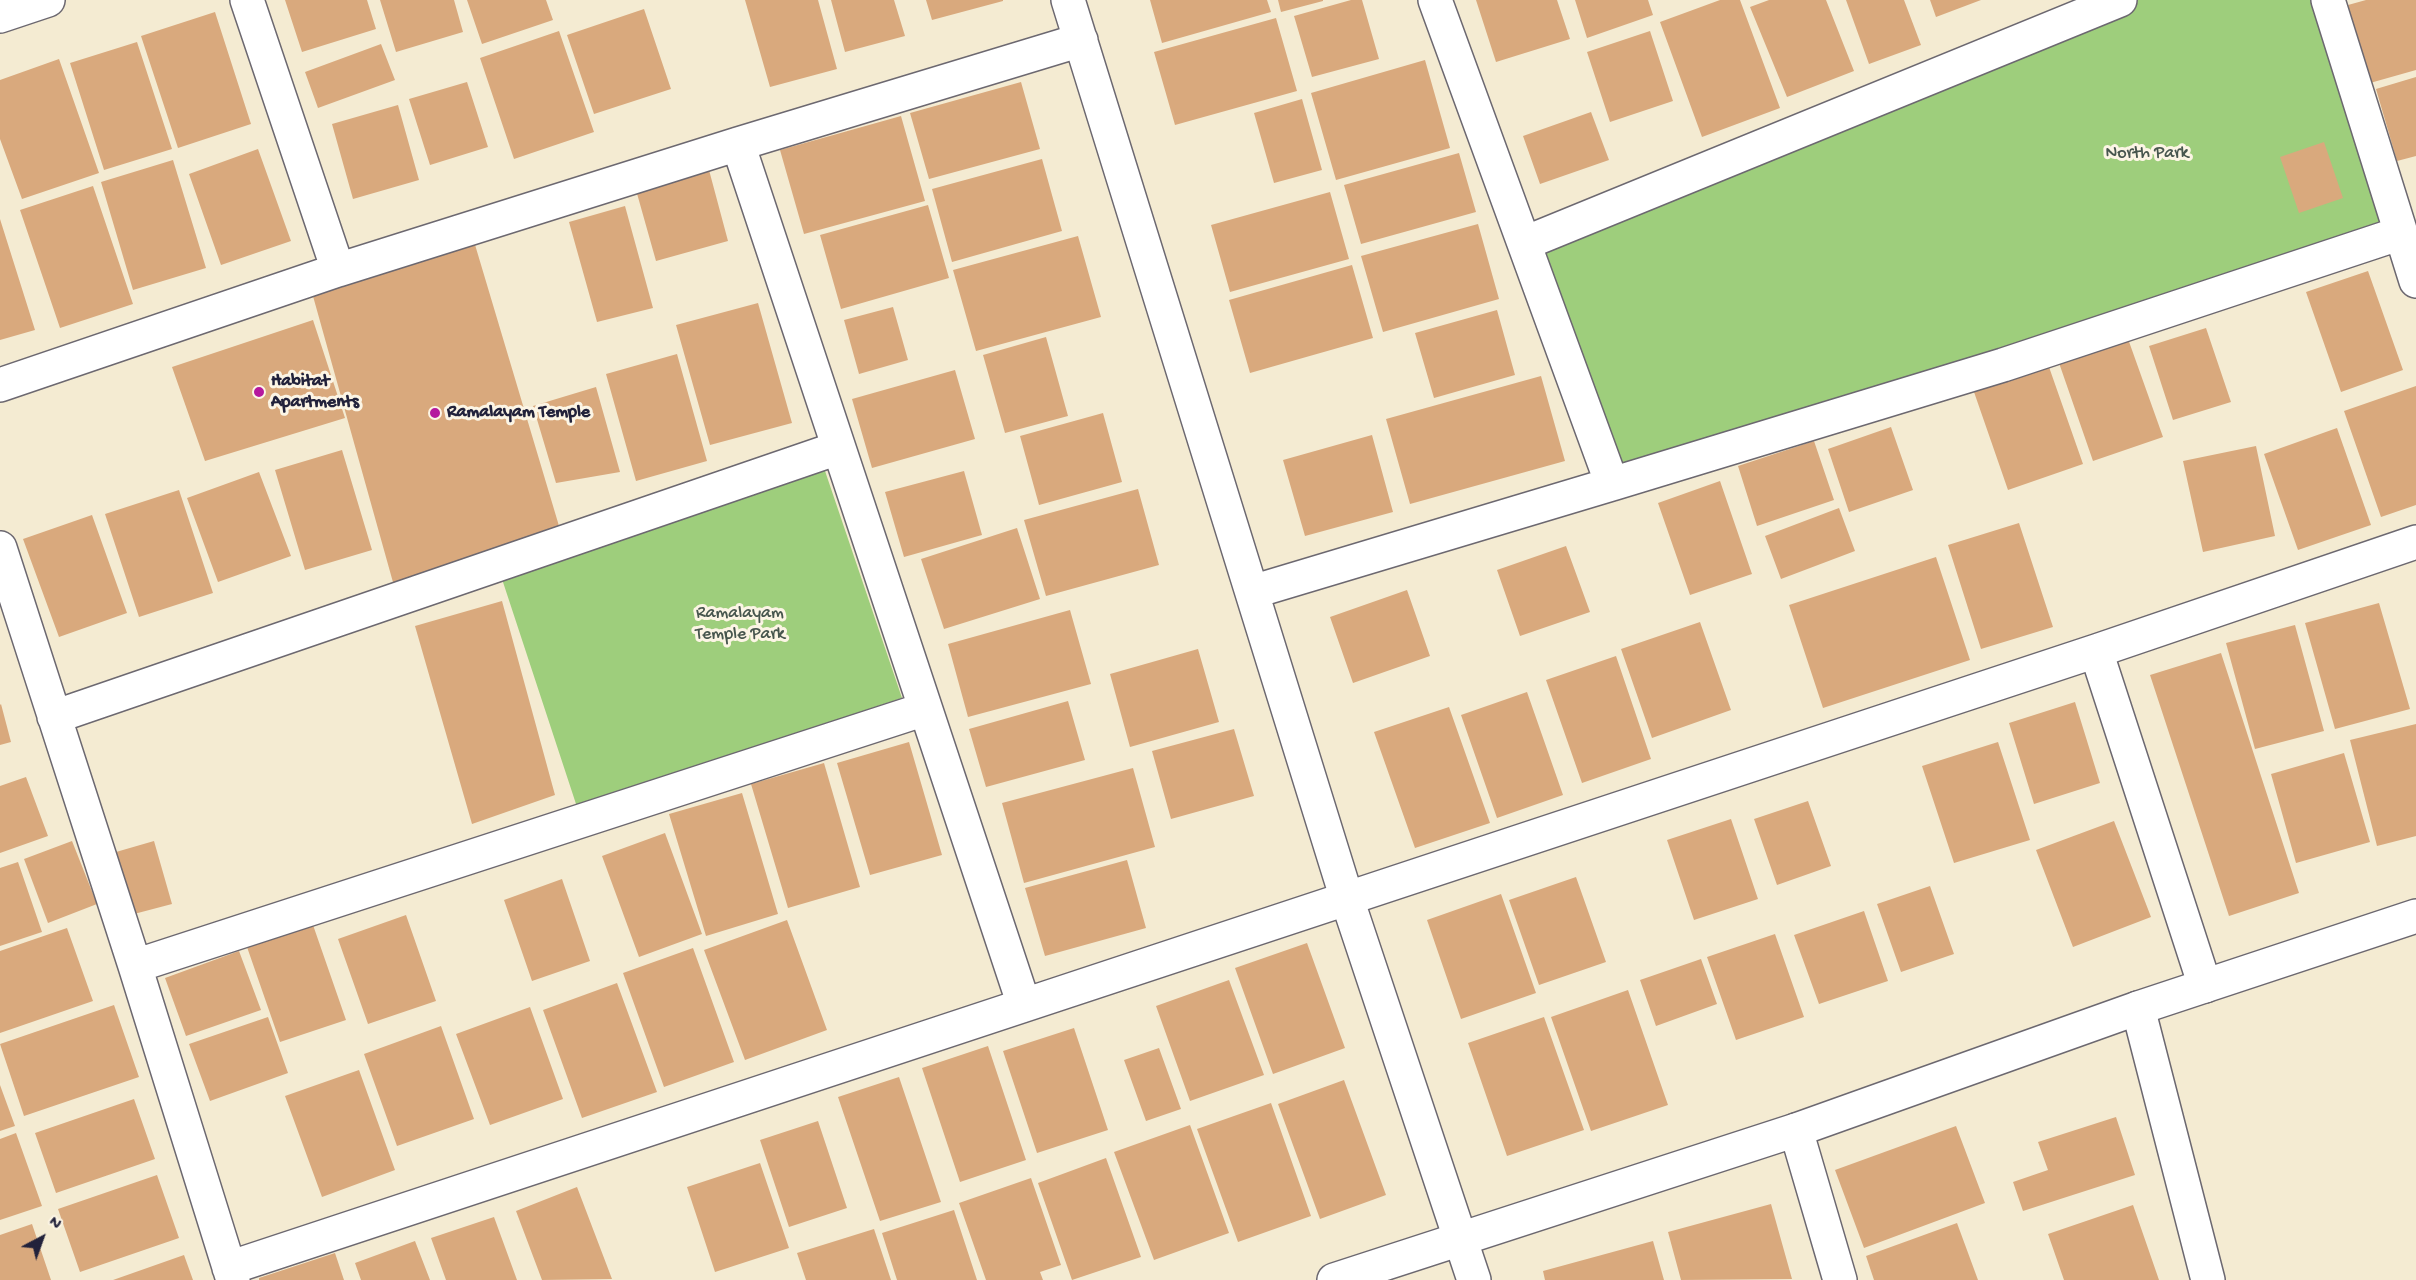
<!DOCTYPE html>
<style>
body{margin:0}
#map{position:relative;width:2416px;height:1280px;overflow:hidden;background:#f4ebd2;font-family:"Gochi Hand",sans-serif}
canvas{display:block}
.north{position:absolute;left:12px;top:1208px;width:60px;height:60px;-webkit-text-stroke:4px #fcf5e5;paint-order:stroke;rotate:41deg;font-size:16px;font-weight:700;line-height:24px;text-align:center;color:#22223b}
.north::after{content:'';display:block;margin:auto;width:21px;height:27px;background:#22223b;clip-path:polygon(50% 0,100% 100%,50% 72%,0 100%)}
</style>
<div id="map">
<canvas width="2416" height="1280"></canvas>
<div class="north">N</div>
</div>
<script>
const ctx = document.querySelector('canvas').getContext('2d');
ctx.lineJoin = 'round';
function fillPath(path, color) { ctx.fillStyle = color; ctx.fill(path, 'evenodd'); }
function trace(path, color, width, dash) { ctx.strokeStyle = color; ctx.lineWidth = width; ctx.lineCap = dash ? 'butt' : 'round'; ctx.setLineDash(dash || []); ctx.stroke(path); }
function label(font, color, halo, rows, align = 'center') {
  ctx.font = font + ' "Gochi Hand",sans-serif'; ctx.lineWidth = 6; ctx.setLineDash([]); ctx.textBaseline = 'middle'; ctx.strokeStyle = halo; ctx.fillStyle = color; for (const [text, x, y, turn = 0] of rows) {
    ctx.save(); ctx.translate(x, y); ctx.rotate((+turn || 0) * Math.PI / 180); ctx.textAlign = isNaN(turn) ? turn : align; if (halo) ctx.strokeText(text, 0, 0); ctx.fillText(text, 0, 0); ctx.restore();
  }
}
fillPath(new Path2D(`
 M2120,0H2328L2401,233L1612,484L1525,243Z
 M824,468L902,698L577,807L501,576Z`), '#9ece7c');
fillPath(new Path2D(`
 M285,0H367L376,29L302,52Z
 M380,0H454L463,32L396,52Z
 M467,0H546L553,20L482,44Z
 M745,0H818L837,69L770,87Z
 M831,0H894L905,36L845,52Z
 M926,0H1003V1L932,20Z
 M1150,0H1267L1271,12L1162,43Z
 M1278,0H1323V1L1281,12Z
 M1351,0H1362L1379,59L1312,77L1294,16Z
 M1476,0H1557L1570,39L1496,62Z
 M1575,0H1648L1653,15L1587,38Z
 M1720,0H1740L1780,108L1702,137L1660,22Z
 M1769,0H1826L1854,71L1787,97L1750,7Z
 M1846,0H1904L1921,45L1869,64Z
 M1930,0H1981L1936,17Z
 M2366,0H2416V70L2370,83L2348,5Z
 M644,9L671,89L594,114L567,35Z
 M215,12L251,124L178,148L141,36Z
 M1276,18L1297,91L1175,125L1154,52Z
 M559,31L594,132L514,159L480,58Z
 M1650,31L1673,101L1610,122L1587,52Z
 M137,42L172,149L104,170L70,63Z
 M381,44L395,80L318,108L305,72Z
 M59,59L99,173L22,199L0,139V80Z
 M1425,60L1450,148L1336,180L1311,93Z
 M2416,77V156L2397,161L2376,89Z
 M467,82L488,147L430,165L409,99Z
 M1021,82L1040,149L929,179L910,113Z
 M1302,99L1322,170L1274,183L1254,113Z
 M398,105L419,180L353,199L332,124Z
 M1591,112L1609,160L1540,184L1523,136Z
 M901,116L925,201L804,234L780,150Z
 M2324,142L2343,198L2299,213L2280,157Z
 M258,149L291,241L221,265L189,174Z
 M1459,153L1476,212L1361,244L1344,185Z
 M1042,159L1062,231L952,262L932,189Z
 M173,160L206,268L133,290L101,182Z
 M709,170L728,241L656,261L636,190Z
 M93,186L133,304L60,328L20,210Z
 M1330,192L1349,259L1230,292L1211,225Z
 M928,205L949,278L841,309L820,235Z
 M625,206L653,308L597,322L569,222Z
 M0,219L35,330L0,340Z
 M1478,224L1499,299L1383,332L1361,256Z
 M1078,236L1101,317L976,351L953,270Z
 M473,238L562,536L396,593L311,289Z
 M1352,265L1373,338L1250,373L1229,300Z
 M2368,271L2403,370L2341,392L2306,292Z
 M758,303L792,423L710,445L676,325Z
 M893,307L908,360L859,374L844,320Z
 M1497,310L1515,375L1434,398L1415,333Z
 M313,320L345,418L205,461L172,367Z
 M2206,328L2231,402L2173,420L2149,346Z
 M2127,336L2163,437L2093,461L2058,360Z
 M1046,337L1068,416L1005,433L983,355Z
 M677,354L707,461L636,481L606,374Z
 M2049,367L2083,464L2008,490L1974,392Z
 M955,370L975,439L872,468L852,399Z
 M1541,376L1565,461L1410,504L1386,419Z
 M2416,386V505L2381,517L2344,411Z
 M596,387L620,472L556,483L533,406Z
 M1103,413L1122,482L1039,505L1020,436Z
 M1891,427L1913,490L1849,512L1828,449Z
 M2337,428L2371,525L2298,550L2264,454Z
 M1372,435L1393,512L1305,536L1283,460Z
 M1814,441L1834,500L1757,526L1738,466Z
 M2256,446L2275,536L2203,552L2183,461Z
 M342,450L372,550L305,570L275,470Z
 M964,471L982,535L904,557L885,492Z
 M259,472L291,556L218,582L187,498Z
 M1720,481L1752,574L1690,595L1658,503Z
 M1138,489L1159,565L1046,596L1024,520Z
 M179,490L213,593L139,617L105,514Z
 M1839,508L1855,551L1781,579L1765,536Z
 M92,515L127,613L59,637L23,539Z
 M2019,523L2053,627L1981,649L1948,545Z
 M1017,528L1040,599L944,629L921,559Z
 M1566,546L1590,612L1520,636L1497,570Z
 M1936,557L1970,660L1823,708L1789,605Z
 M1407,590L1430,656L1353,683L1330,617Z
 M502,601L555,795L472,824L415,626Z
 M2379,603L2410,709L2335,729L2305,623Z
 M1070,610L1091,684L968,717L948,644Z
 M1700,622L1731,710L1652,738L1621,649Z
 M2295,625L2324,731L2255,749L2226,643Z
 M1198,649L1219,722L1130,747L1110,674Z
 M2221,653L2299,893L2229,916L2150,675Z
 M1616,656L1651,759L1582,783L1546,680Z
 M1527,692L1563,795L1497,818L1461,715Z
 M1068,701L1085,760L986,787L969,729Z
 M2075,702L2100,783L2034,804L2009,723Z
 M1,704L11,742L0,745V705Z
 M1449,707L1490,823L1415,848L1374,732Z
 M2416,724V836L2377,846L2350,740Z
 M1234,729L1254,796L1171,819L1152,751Z
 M909,742L942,855L870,875L837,763Z
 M1998,742L2030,840L1954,863L1922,766Z
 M2344,753L2370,842L2296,863L2271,774Z
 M824,763L860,887L788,908L751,784Z
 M1133,768L1155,847L1024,883L1002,803Z
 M26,777L48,836L0,853V786Z
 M742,793L778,914L706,936L669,814Z
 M1808,801L1831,866L1777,885L1754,819Z
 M1731,819L1758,899L1694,920L1667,840Z
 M2114,821L2151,917L2073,947L2036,850Z
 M665,833L702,934L639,957L602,856Z
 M72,841L97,904L48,923L24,859Z
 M154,841L172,904L134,914L116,852Z
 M1127,860L1146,928L1045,956L1025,888Z
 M18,862L42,932L0,946V868Z
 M1576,877L1606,962L1539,985L1509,900Z
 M562,879L590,961L532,981L504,900Z
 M1930,886L1954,954L1901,972L1877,904Z
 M1501,894L1536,993L1461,1019L1427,920Z
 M1864,911L1888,981L1819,1004L1794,935Z
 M406,915L436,1001L368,1024L338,939Z
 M787,920L827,1030L745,1060L704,950Z
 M313,925L346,1020L280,1042L247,947Z
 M67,928L93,1001L0,1033V951Z
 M1775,934L1804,1017L1736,1040L1707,957Z
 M1307,943L1345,1048L1273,1074L1235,968Z
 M693,948L734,1062L664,1087L623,973Z
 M239,951L261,1010L186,1036L165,978Z
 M1701,959L1717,1004L1656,1026L1640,980Z
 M1229,980L1264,1075L1190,1101L1156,1006Z
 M617,983L657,1092L582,1118L543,1010Z
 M1628,990L1668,1105L1591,1131L1551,1017Z
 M114,1005L139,1077L24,1116L0,1044Z
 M530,1007L563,1099L490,1125L456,1034Z
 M268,1017L288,1073L210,1101L189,1044Z
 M1544,1017L1584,1130L1507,1156L1468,1043Z
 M441,1026L474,1119L397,1146L364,1054Z
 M1074,1028L1108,1130L1037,1153L1003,1051Z
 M988,1046L1026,1160L960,1182L922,1068Z
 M1159,1048L1181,1109L1146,1121L1124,1060Z
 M359,1070L395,1170L322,1197L285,1096Z
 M899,1077L941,1202L880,1221L838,1097Z
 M1344,1080L1386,1195L1320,1219L1278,1104Z
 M0,1085L15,1126L0,1131Z
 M134,1099L155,1159L56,1193L35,1133Z
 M1271,1103L1311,1216L1238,1242L1197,1129Z
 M2116,1117L2135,1175L2023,1211L2013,1182L2048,1170L2038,1142Z
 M818,1121L847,1208L789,1227L760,1140Z
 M1190,1125L1229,1233L1154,1260L1114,1152Z
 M1956,1126L1985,1203L1864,1248L1835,1170Z
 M16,1133L42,1206L0,1220V1139Z
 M1106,1158L1141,1257L1072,1280L1038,1183Z
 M760,1163L789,1248L715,1272L687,1187Z
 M157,1175L179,1238L80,1272L58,1209Z
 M1031,1178L1061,1265L1040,1272L1043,1280H986L959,1203Z
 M577,1187L612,1279L542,1280L516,1211Z
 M1771,1204L1792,1279L1681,1280L1668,1232Z
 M2133,1205L2159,1280H2064L2048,1234Z
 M954,1210L977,1280H897L882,1233Z
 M494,1217L517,1280H446L431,1238Z
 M1957,1223L1978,1280H1874L1866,1256Z
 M32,1224L51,1280H0V1235Z
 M874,1229L891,1280H806L797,1253Z
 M415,1241L430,1280H361L355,1263Z
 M1653,1241L1664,1280H1545L1543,1271Z
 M335,1253L344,1280H259V1278Z
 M184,1255L193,1280H113Z`), '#d9a97d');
const minor = new Path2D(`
 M1068,0L1347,899L1474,1280
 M2328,0L2416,281
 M738,144L1024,1005
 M1525,243L2120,0
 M338,270L738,144L1081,40
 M0,385L338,270L247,0
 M1612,484L2003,365L2401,233
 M0,548L135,966L233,1280
 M1252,592L1612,484L1435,0
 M2096,651L2205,986
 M54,717L838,448
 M135,966L925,709
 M2138,1008L2208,1280
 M1796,1130L1840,1280
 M229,1268L2096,651L2416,542`);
const tertiary = new Path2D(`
 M0,16L48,0
 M1334,1280L1796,1130L2138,1008L2416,916`);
trace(minor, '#6c6870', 36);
trace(tertiary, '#6c6870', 36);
trace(minor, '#fff', 33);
trace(tertiary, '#fff', 33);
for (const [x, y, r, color] of [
 [259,392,6,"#b5179e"],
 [435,413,6,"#b5179e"]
]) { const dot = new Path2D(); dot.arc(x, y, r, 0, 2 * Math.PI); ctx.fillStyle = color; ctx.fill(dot); trace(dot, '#fcf5e5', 2); }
label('18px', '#47564e', '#fcf5e5', [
 ["North Park",2147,154],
 ["Ramalayam",740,614],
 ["Temple Park",740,635]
]);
label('bold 18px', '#22223b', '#fcf5e5', [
 ["Habitat",271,382],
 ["Apartments",271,403],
 ["Ramalayam Temple",447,413]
], 'left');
</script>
